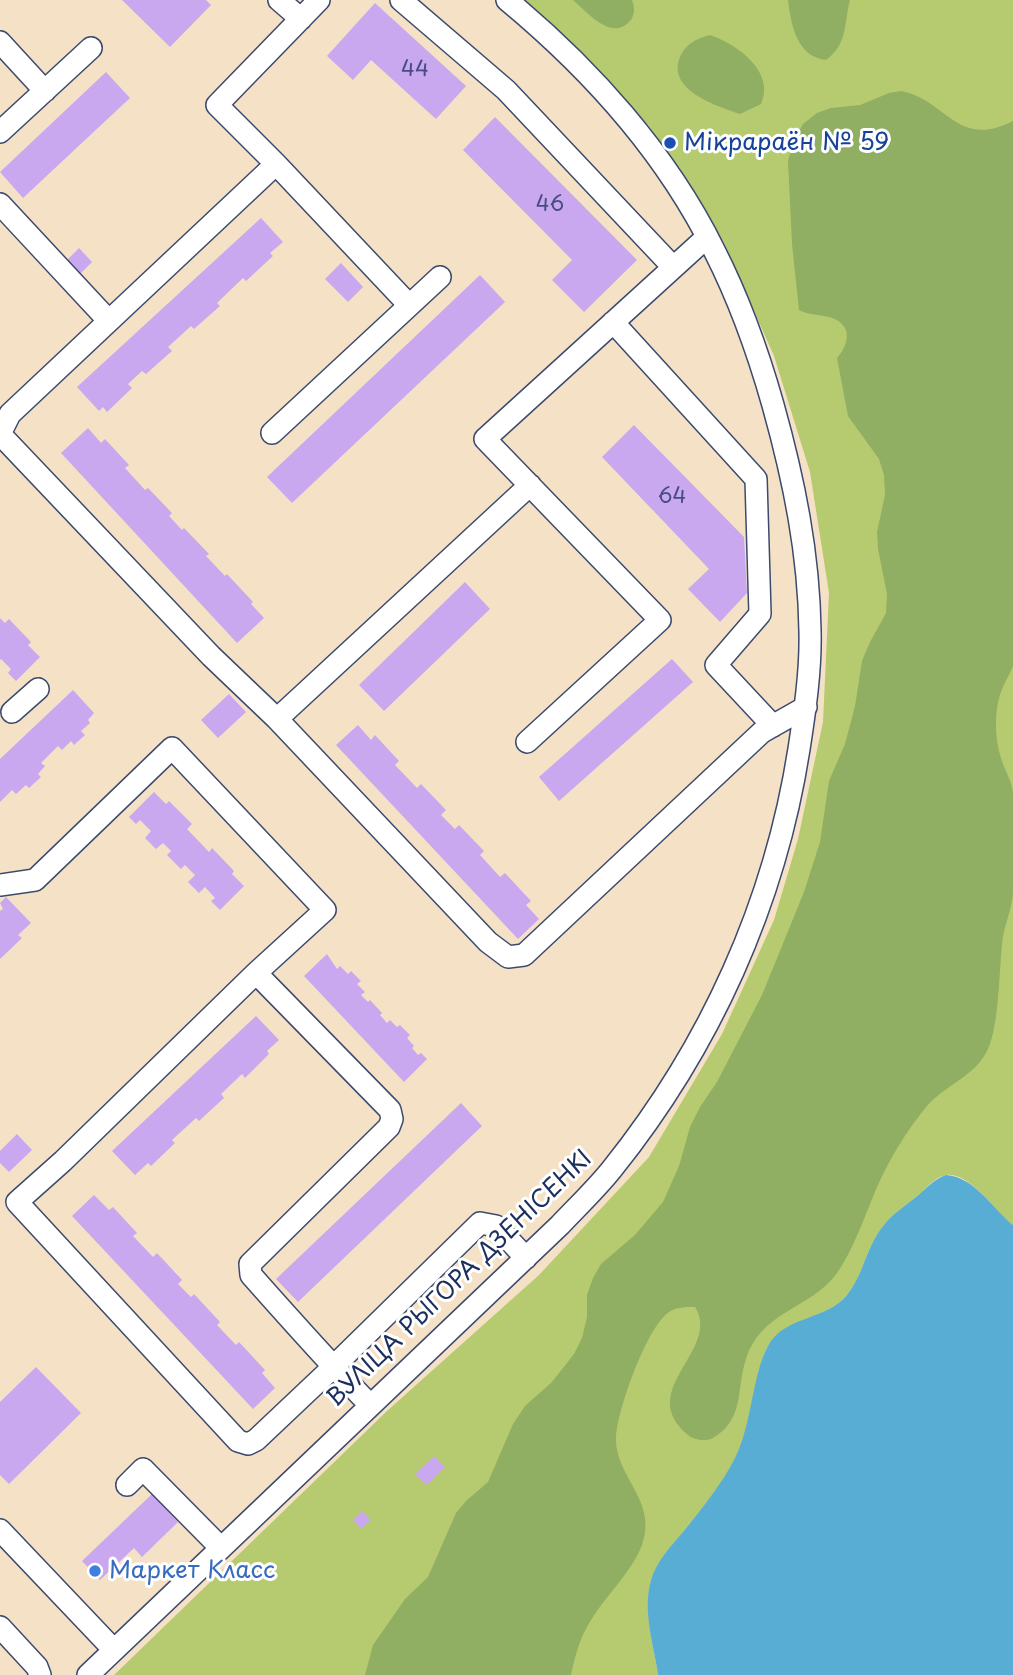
<!DOCTYPE html>
<meta charset="utf-8">
<style>
body{margin:0}
canvas{display:block;background:#f5e1c6}
</style>
<canvas width="1013" height="1675"></canvas>
<script>
const ctx = document.querySelector('canvas').getContext('2d');
ctx.lineJoin = 'round';
function fillPath(path, color) { ctx.fillStyle = color; ctx.fill(path, 'evenodd'); }
function trace(path, color, width, dash) { ctx.strokeStyle = color; ctx.lineWidth = width; ctx.lineCap = dash ? 'butt' : 'round'; ctx.setLineDash(dash || []); ctx.stroke(path); }
function label(font, color, halo, rows, align = 'center') {
  ctx.font = font + ' "Playpen Sans",sans-serif'; ctx.lineWidth = 6; ctx.setLineDash([]); ctx.textBaseline = 'middle'; ctx.strokeStyle = halo; ctx.fillStyle = color; for (const [text, x, y, turn = 0] of rows) {
    ctx.save(); ctx.translate(x, y); ctx.rotate((+turn || 0) * Math.PI / 180); ctx.textAlign = isNaN(turn) ? turn : align; if (halo) ctx.strokeText(text, 0, 0); ctx.fillText(text, 0, 0); ctx.restore();
  }
}
fillPath(new Path2D(`
 M518,0H1013V1225C996,1212 970,1172 946,1175C934,1177 925,1190 916,1197C898,1211 884,1221 873,1242C864,1259 860,1280 847,1295C827,1320 786,1317 768,1346C761,1358 760,1374 757,1387C751,1413 745,1439 733,1463C719,1489 698,1513 680,1536C669,1549 656,1564 651,1580C643,1610 654,1645 658,1675H114L387,1411L539,1275L649,1157L722,1034L774,920L798,839L823,722L829,593L810,472L774,356L724,243L649,126L557,33Z`), '#b6cb6f');
fillPath(new Path2D(`
 M573,0H632C635,7 635,15 630,21C612,42 587,12 573,0Z
 M788,0H850C844,23 848,44 826,60C797,57 791,25 788,0Z
 M710,35C737,44 776,72 761,104L740,114C717,106 666,90 680,57C685,44 698,38 710,35Z
 M901,91C946,99 957,150 1013,121V666C1009,676 1003,685 1000,695C994,713 995,740 1001,758C1004,769 1012,781 1013,793C1013,821 1013,865 1013,893C1012,910 1003,927 1002,945C999,973 999,1025 988,1049C975,1077 946,1084 927,1106C907,1130 890,1158 877,1187C866,1213 853,1251 837,1273C810,1310 762,1310 746,1359C736,1389 745,1419 713,1438C706,1442 694,1440 688,1435C634,1390 722,1350 695,1307C685,1307 677,1307 669,1312C647,1326 616,1413 616,1439C616,1478 658,1501 642,1545C631,1573 607,1594 591,1620C580,1637 575,1656 571,1675H365L373,1645L405,1599L428,1577L456,1513L466,1501L488,1482L513,1424L525,1406L552,1382L574,1354L582,1338L587,1317V1295L593,1278L601,1264L635,1235L663,1202L679,1166L690,1127L700,1107L717,1082L762,995L804,892L820,842L829,781L845,744L855,706L862,661L870,642L886,613L887,594L878,549L877,532L885,495L884,475L879,459L848,416L837,358C849,345 853,325 832,318C820,314 811,316 799,310L792,244L788,161L793,142L803,124L817,113L831,108L860,105L889,93Z`), '#90af62');
fillPath(new Path2D(`
 M946,1175C975,1177 992,1208 1013,1225V1675H658C654,1645 642,1611 651,1580C656,1562 671,1546 683,1532C702,1508 722,1484 735,1458C753,1423 752,1369 771,1341C789,1316 828,1319 847,1295C860,1279 864,1259 873,1242C885,1219 897,1212 916,1197C926,1189 934,1179 946,1175Z`), '#58add4');
fillPath(new Path2D(`
 M122,0H206L211,5L170,47Z
 M375,3L466,86L436,119L371,60L353,80L327,56Z
 M106,72L130,98L23,198L0,172Z
 M495,117L637,260L584,312L552,280L572,260L463,150Z
 M261,218L283,242L270,253L273,256L246,281L243,278L217,303L220,306L194,329L191,326L168,347L172,351L146,374L142,371L128,384L132,388L107,412L103,407L99,411L77,387Z
 M79,248L92,262L79,275L66,261Z
 M341,263L363,287L348,302L325,279Z
 M480,275L505,302L292,503L267,477Z
 M634,425L744,537L747,593L720,622L688,589L709,569L602,457Z
 M88,428L101,443L105,439L129,465L125,468L145,490L148,488L172,513L169,516L182,530L184,528L209,554L206,556L225,576L227,574L253,602L251,604L264,618L237,643L61,453Z
 M465,582L490,609L384,711L359,685Z
 M0,618L5,623L9,619L31,642L28,645L40,657L16,681L8,673L11,669L1,659L0,660Z
 M672,659L693,682L559,801L539,777Z
 M73,690L94,713L88,720L90,723L81,731L85,735L74,745L71,741L62,750L58,746L41,763L45,766L38,774L41,777L29,788L26,785L16,794L12,790L0,802V759Z
 M229,694L246,712L218,738L201,720Z
 M358,725L371,740L375,735L399,761L395,765L417,788L421,784L446,810L441,815L455,829L459,825L484,851L480,855L500,877L505,873L531,901L526,905L539,919L518,939L336,745Z
 M154,792L166,804L169,801L192,824L187,829L209,852L212,848L234,871L232,874L244,886L220,910L211,901L215,898L205,887L199,893L188,882L195,875L185,865L181,869L167,855L171,851L163,843L156,849L145,838L151,831L140,820L136,824L129,817Z
 M6,897L31,923L18,935L22,938L0,959V911L3,909L0,903Z
 M327,954L337,969L340,966L348,974L351,971L361,981L357,984L365,992L361,995L368,1002L370,1000L382,1013L380,1015L387,1023L390,1020L397,1027L400,1025L410,1035L407,1038L414,1046L412,1048L418,1055L421,1053L427,1059L404,1082L304,976Z
 M256,1016L279,1040L267,1051L269,1054L245,1078L242,1074L221,1094L224,1098L199,1121L196,1118L172,1140L175,1143L151,1166L148,1163L135,1175L112,1151Z
 M461,1103L482,1126L298,1302L276,1279Z
 M17,1134L32,1150L9,1172L0,1163V1151Z
 M94,1195L109,1210L113,1207L137,1233L133,1236L153,1257L157,1253L182,1280L178,1284L191,1297L194,1294L220,1322L217,1325L236,1345L239,1342L265,1370L262,1373L275,1388L253,1409L72,1216Z
 M36,1367L81,1413L9,1484L0,1475V1402Z
 M434,1456L445,1467L427,1485L415,1474Z
 M152,1494L178,1522L142,1557L134,1548L100,1580L82,1561Z
 M362,1511L371,1520L361,1529L353,1520Z`), '#c9a8ef');
const minor = new Path2D(`
 M279,0L301,19
 M319,0L217,105L276,164L409,305
 M401,0L506,90L673,267
 M0,42L45,91
 M0,132L91,48
 M0,204L108,320
 M613,322L756,479L760,614L716,665L773,726
 M272,433L440,277
 M0,434L211,656L277,719L488,942L508,957L524,955L762,732L806,707
 M0,434L10,414L276,164
 M12,712L38,689
 M277,719L530,485
 M527,742L660,620L485,439L707,237
 M0,885L35,880L172,748L325,910L256,973
 M370,1405C329,1363 290,1319 251,1275L250,1264L389,1127L392,1119L390,1110L256,973L63,1161L17,1202L238,1441L248,1444L256,1440L328,1372L333,1367L480,1223L496,1226L526,1258
 M127,1485L143,1469L220,1547
 M0,1530L114,1650
 M0,1627L37,1667L40,1675
 M88,1675L560,1225C577,1207 596,1189 612,1169C710,1047 775,903 799,749C805,710 811,670 810,631C809,554 794,480 773,405C758,352 739,299 714,250C666,153 589,68 507,0`);
trace(minor, '#3c4a6e', 24);
trace(minor, '#fff', 21);
for (const [x, y, r, color] of [
 [670,143,7,"#1a4fb4"],
 [95,1571,7,"#3f7fe0"]
]) { const dot = new Path2D(); dot.arc(x, y, r, 0, 2 * Math.PI); ctx.fillStyle = color; ctx.fill(dot); trace(dot, '#fff', 2.5); }
label('21px', '#464d82', null, [
 ["44",415,70],
 ["46",550,205],
 ["64",672,497]
]);
label('24px', '#164399', '#fff', [
 ["Мікрараён № 59",684,143]
], 'left');
label('24px', '#1b2f5e', '#fff', [
 ["ВУЛІЦА РЫГОРА ДЗЕНІСЕНКІ",460,1279,-44]
]);
label('24px', '#366cbe', '#fff', [
 ["Маркет Класс",109,1571]
], 'left');
</script>
